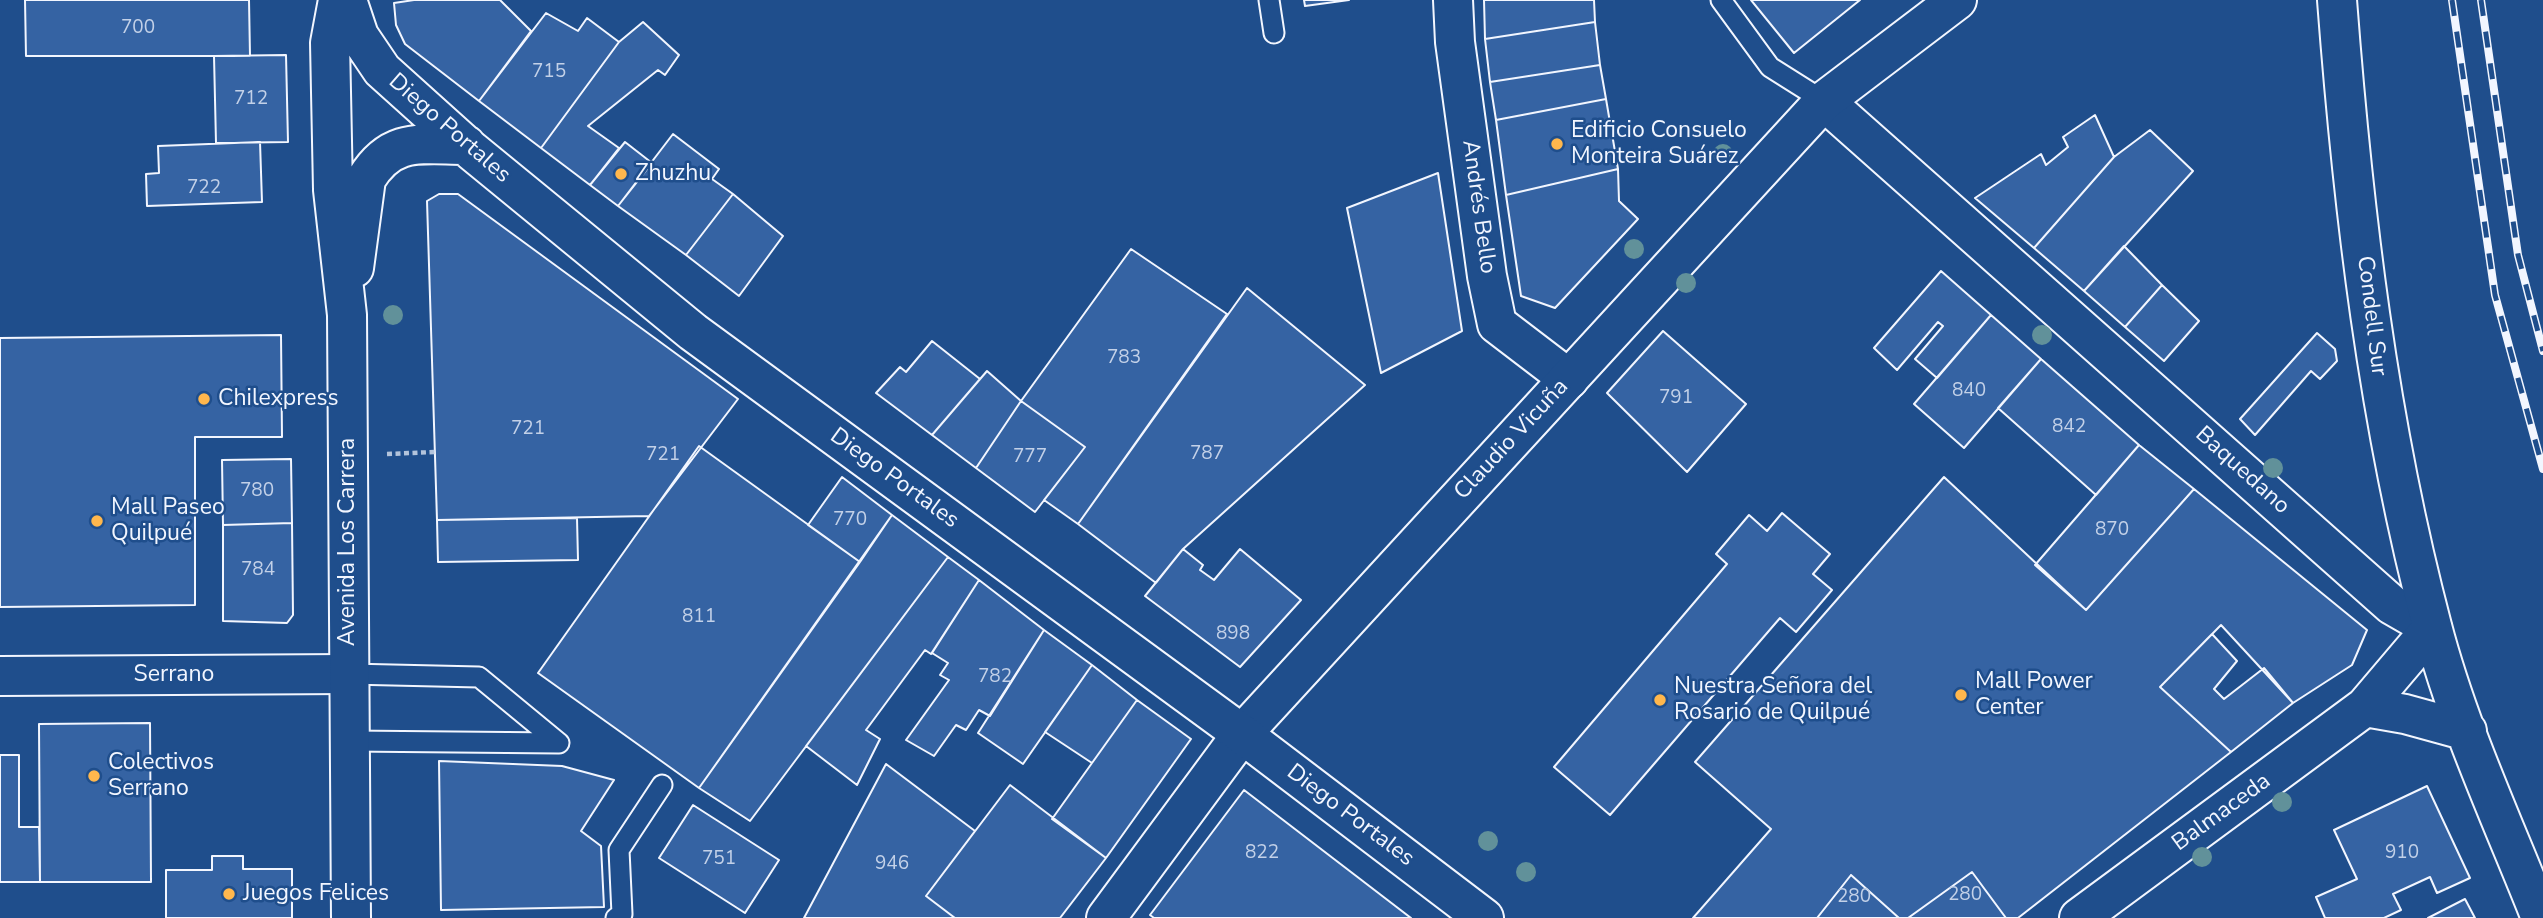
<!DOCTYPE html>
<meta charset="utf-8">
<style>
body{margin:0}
canvas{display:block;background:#1f4e8c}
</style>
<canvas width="2543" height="918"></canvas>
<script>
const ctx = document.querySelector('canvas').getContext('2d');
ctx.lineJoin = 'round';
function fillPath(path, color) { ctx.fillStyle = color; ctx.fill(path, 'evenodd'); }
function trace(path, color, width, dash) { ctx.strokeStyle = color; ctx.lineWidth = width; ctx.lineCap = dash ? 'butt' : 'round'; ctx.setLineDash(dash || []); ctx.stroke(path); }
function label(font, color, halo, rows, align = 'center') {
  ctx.font = font + ' "Nunito Sans",sans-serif'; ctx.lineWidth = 5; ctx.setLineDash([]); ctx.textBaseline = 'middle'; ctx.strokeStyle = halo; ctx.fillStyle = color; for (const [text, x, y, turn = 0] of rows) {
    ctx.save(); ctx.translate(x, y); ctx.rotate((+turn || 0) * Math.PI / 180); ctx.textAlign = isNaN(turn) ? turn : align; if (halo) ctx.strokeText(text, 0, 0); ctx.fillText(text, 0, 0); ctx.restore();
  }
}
const building = new Path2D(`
 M25,0H249L250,56H26Z
 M414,0H500L531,31L479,101L405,44L396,25L394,3Z
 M1304,0H1349L1305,6Z
 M1484,0H1594L1595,22L1485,39Z
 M1751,0H1860L1794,53Z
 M546,13L578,31L587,18L619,42L541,148L479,101Z
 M643,22L679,55L665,75L658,70L588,126L619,148L590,185L541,148L619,42Z
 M1595,22L1600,65L1490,82L1485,39Z
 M286,55L288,142L216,143L214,56Z
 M1600,65L1606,99L1496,120L1490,82Z
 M1606,99L1618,169L1506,195L1496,120Z
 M2095,115L2114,157L2034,248L1975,198L2041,154L2046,165L2068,147L2063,137Z
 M2150,130L2193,171L2084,291L2034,248L2114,157Z
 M673,134L719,169L712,179L733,194L686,255L618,206Z
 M260,142L262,202L147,206L146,174L159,173L158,146Z
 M625,142L652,163L618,206L590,185Z
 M1618,169L1619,201L1638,219L1555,308L1521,296L1506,195Z
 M1438,173L1462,331L1381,373L1347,208Z
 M439,194H458L738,399L649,516L437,520L427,201Z
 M733,194L783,236L739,296L686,255Z
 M2124,246L2162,285L2125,327L2084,291Z
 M1131,249L1227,314L1078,524L1044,500L1085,447L1021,401Z
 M1941,271L1991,315L1937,378L1915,359L1943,326L1938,322L1897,370L1874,348Z
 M2162,285L2199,321L2164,361L2125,327Z
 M1247,288L1365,385L1183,549L1156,583L1078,524Z
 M1991,315L2041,359L1964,448L1914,404Z
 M1663,331L1746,404L1687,472L1607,393Z
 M2317,333L2335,349L2337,361L2320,379L2311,371L2255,435L2240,419Z
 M281,335L282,437H195V605L0,607V338Z
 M932,341L980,379L932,435L876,393L900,367L906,372Z
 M2041,359L2139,445L2096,495L1998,408Z
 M987,371L1021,401L976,468L932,435Z
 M1021,401L1085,447L1035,512L976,468Z
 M2139,445L2194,489L2086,610L2035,565Z
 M699,446L860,562L699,788L538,673Z
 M291,459L292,523L223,525L222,460Z
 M842,477L892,515L860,562L808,525Z
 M1944,477L2086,610L2194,489L2367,630L2352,665L2293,703L2221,625L2160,687L2231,752L2018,918H2006L1972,872L1908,918H1899L1851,875L1817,918H1693L1771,829L1695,762Z
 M1782,513L1830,554L1813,574L1832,590L1796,632L1780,618L1610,815L1554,767L1727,564L1716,554L1749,515L1767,531Z
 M892,515L948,557L750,821L699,788Z
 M577,518L578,560L438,562L437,520Z
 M292,523L293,615L287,623L223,621V525Z
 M1183,549L1203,565L1200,570L1214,580L1240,549L1301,600L1240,667L1145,596Z
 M948,557L979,580L931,654L925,650L866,730L880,739L857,785L806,746Z
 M979,580L1044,630L990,716L979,710L966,730L956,725L934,756L906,740L949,680L940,675L948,663L932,653Z
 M1044,630L1092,665L1023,764L978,733Z
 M2212,634L2237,661L2214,689L2224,699L2264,668L2293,703L2231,752L2160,687Z
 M1092,665L1137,700L1092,763L1045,732Z
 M1137,700L1191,739L1106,858L1052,819Z
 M150,723L151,882H40L39,724Z
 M0,755H19V827H39L40,882H0Z
 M439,761L562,766L614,780L581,831L601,846L604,907L441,910Z
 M886,764L975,831L926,896L955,918H804Z
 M1010,785L1106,858L1060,918H955L926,896Z
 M2427,786L2470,878L2437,893L2430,877L2393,894L2401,910L2384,918H2325L2316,897L2357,879L2334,830Z
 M1244,790L1411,918H1154L1150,915Z
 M693,805L779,860L745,913L659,858Z
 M212,856H243V869H292V918H166V870H212Z
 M1972,872L2006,918H1908Z
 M1851,875L1899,918H1817Z
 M2465,899L2475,918H2428Z`);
fillPath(building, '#3563a3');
trace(building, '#f2f6ff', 2);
const service = new Path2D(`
 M1269,0L1274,33
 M1721,0L1770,67L1824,101
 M349,674L479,677L559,743L350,741
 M616,918L622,914L619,850L662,785`);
const minor = new Path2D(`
 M1453,0L1455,42L1487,276L1497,324L1569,379
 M1824,101L2392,605L2432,628
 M0,676L349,674`);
const tertiary = new Path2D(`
 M2337,0C2353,210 2378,422 2432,626C2458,726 2503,822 2541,918
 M2365,707L2405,714L2467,731
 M1242,734L1824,101L1957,0
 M2079,918L2365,707L2432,628`);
const secondary = new Path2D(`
 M1106,918L1242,734`);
const primary = new Path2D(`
 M338,0L330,43L333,190L347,315L351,918
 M347,0L359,36L382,70L472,151L693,332L1242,734L1484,918
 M354,268L366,179C392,136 422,145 466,145`);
trace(service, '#f2f6ff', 23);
trace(minor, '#f2f6ff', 42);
trace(tertiary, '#f2f6ff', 42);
trace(secondary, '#f2f6ff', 42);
trace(primary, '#f2f6ff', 42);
trace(new Path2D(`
 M387,454L435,452`), '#b3c4dc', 4.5, [5, 3.5]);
trace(service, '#1f4e8c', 19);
trace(minor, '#1f4e8c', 38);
trace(tertiary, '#1f4e8c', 38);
trace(secondary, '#1f4e8c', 38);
trace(primary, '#1f4e8c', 38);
const rail = new Path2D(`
 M2452,0L2495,295L2543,469
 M2481,0L2518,255L2543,351`);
trace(rail, '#f2f6ff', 8);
trace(rail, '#1f4e8c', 5, [16]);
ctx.fillStyle = '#61919a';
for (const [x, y] of [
 [1723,154],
 [1634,249],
 [1686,283],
 [393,315],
 [2042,335],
 [2273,468],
 [2282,802],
 [1488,841],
 [2202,857],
 [1526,872]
]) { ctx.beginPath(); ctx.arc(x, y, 10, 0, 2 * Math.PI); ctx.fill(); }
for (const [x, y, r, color] of [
 [1557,144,7,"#ffb74d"],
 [621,174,7,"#ffb74d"],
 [204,399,7,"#ffb74d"],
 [97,521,7,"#ffb74d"],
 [1961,695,7,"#ffb74d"],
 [1660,700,7,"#ffb74d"],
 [94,776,7,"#ffb74d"],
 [229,894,7,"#ffb74d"]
]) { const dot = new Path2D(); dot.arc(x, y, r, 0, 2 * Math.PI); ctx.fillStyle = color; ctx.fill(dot); trace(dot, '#1f4e8c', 2.5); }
label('19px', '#c3d1e8', null, [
 ["700",138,28],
 ["715",549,72],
 ["712",251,99],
 ["722",204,188],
 ["783",1124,358],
 ["840",1969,391],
 ["791",1676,398],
 ["842",2069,427],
 ["721",528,429],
 ["787",1207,454],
 ["721",663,455],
 ["777",1030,457],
 ["780",257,491],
 ["770",850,520],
 ["870",2112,530],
 ["784",258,570],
 ["811",699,617],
 ["898",1233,634],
 ["782",995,677],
 ["822",1262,853],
 ["910",2402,853],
 ["751",719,859],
 ["946",892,864],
 ["280",1965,895],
 ["280",1854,897]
]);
label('23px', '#f2f6ff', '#1f4e8c', [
 ["Diego Portales",449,129,41],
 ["Andrés Bello",1478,207,82],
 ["Condell Sur",2371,316,83],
 ["Claudio Vicuña",1512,440,-47],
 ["Baquedano",2242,471,42],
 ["Diego Portales",894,479,36],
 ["Avenida Los Carrera",348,542,-90],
 ["Serrano",174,675],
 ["Balmaceda",2222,813,-36],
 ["Diego Portales",1350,816,37]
]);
label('23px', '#f2f6ff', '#1f4e8c', [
 ["Edificio Consuelo",1571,131],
 ["Monteira Suárez",1571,157],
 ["Zhuzhu",635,174],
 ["Chilexpress",218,399],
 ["Mall Paseo",111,508],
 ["Quilpué",111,534],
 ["Mall Power",1975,682],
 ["Center",1975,708],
 ["Nuestra Señora del",1674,687],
 ["Rosario de Quilpué",1674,713],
 ["Colectivos",108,763],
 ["Serrano",108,789],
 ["Juegos Felices",243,894]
], 'left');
</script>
